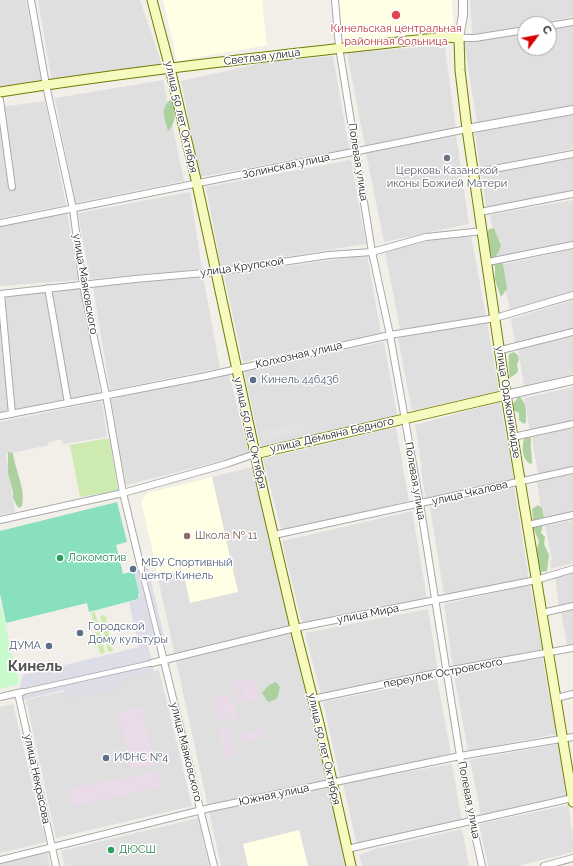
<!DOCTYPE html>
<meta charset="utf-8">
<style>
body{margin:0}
#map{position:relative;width:573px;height:866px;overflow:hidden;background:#f2efe9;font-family:Raleway,sans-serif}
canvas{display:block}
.north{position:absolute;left:517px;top:16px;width:40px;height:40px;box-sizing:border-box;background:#fff;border:1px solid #a7a7a7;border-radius:50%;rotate:58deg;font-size:11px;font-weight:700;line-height:16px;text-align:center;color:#222}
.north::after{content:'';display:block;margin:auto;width:14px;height:18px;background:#d40000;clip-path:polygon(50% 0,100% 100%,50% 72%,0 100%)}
</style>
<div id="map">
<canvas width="573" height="866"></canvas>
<div class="north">С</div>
</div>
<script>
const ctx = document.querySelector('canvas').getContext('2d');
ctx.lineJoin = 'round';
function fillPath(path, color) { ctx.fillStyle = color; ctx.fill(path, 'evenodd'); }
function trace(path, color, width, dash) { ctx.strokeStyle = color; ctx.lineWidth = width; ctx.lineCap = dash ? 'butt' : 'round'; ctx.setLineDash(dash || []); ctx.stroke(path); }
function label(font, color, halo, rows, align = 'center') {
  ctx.font = font + ' Raleway,sans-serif'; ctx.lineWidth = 3; ctx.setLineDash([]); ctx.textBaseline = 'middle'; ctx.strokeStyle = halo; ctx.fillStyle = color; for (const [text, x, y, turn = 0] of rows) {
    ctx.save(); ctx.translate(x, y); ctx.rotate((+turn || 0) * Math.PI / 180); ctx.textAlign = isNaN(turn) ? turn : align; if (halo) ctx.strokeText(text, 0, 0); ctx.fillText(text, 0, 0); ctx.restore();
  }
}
fillPath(new Path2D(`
 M0,0H26L42,81L0,88Z
 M38,0H140L162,65L52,82Z
 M470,0H573V17L536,24H525V26L472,35Z
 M573,23V105L477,123L464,42L525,31V48H549V27Z
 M433,46L445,48L456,128L365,146L347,53Z
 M333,56L349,149L200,177L181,81L266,62Z
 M163,80L184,181L75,203L55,98Z
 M45,101L66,205L0,218V107Z
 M573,114V149L480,168L475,133Z
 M456,135L469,224L384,242L366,153Z
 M573,158V193L486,209L482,175Z
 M351,160L366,244L221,267L206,187Z
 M190,192L202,269L90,279L78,213Z
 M573,200V242L498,257L490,215Z
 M67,213L79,280L0,286V226Z
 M471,235L486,317L400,329L385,252L436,239Z
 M573,249V292L510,310L500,265Z
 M367,255L381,333L243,362L224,275Z
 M203,277L220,368L110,390L93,287Z
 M82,288L100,393L70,399L52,292Z
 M47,292L65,399L15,410L4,297Z
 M573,300V331L515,344L511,319Z
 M0,318L9,410L0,413Z
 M487,322L499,391L412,411L398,338Z
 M573,336V374L524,386L518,349Z
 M384,342L397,415L261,448L244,371Z
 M229,373L249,454L126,485L111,399Z
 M573,387V421L530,431L524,398Z
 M102,401L107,437L63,444L61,439L48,443L49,445L6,454L15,512L0,515V422Z
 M500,402L514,480L426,500L421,470L422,469L415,425Z
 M396,427L409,501L282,532L263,459Z
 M573,428V467L538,475L532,437Z
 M252,467L347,866H221L141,501L147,493Z
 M573,474V512L542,519L537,482Z
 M514,487L529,579L444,596L430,507Z
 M412,511L427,599L302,624L282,541Z
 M573,520V563L551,569L550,561L552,560L545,526Z
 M573,571V602L559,606L555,576Z
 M530,585L542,649L453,668L444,604Z
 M428,609L438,671L321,695L305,633Z
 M573,609V644L567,645L561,612Z
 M542,658L557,734L468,751L454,674Z
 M159,670L192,806L56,838L26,700Z
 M437,679L451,754L340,777L323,702Z
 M13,704L46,842L0,853V707Z
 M558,744L566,796L481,816L470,760Z
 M452,764L462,822L357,846L343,783Z
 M568,805L573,836V852L518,866H488L479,824Z
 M198,818L209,866H65L61,851Z
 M462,829L469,866H362L359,855L375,849Z
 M47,851L50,866H0V862Z`), '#e0dfdf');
fillPath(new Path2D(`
 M253,678L258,698L237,703L236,698L244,696L242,687L238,688L239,692L233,694L231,683Z
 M228,695L230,702L234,701L238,720L232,721L231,716L225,718L226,721L219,723L214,698Z
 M142,707L154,764L131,769L118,712Z
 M229,727L231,735L229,736L234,756L226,758L219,729Z
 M263,729L265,737L242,742L241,734Z
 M157,771L160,787L73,806L70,789Z`), '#ebdbe8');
fillPath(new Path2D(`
 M163,0H262L267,45L177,61Z
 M338,0H452L454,31L400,38L343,43Z
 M212,477L238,592L190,603L183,571L158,577L141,501L147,493Z
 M299,830L308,866H248L243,844Z`), '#ffffe5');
fillPath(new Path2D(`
 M109,438L118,491L80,497L70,445Z
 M95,612L105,653L100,654L91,613Z
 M104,615L105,617H107L106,623L110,629L108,630L113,651L108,652L100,616Z`), '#cdebb0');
fillPath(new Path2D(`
 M171,99C176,109 177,123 168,131C165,118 159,109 171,99Z
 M494,228L501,246L496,257L503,264L507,289L501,297L495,280V268L486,236L489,229Z
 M514,352L518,355L519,360L517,364L518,370L517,373L510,378C509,374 508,358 509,354Z
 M519,396C527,403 526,411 526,422L524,424L519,420V413L513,410V404Z
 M529,435L531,439C530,447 532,454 532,463L530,464C521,457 522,448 524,438Z
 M8,452L13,453C15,470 26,489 22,506L19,508L17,506L13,498V492L8,473Z
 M538,505L542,508L544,518L541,533L545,537L544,544L549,555L547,571L541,572L536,552L539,541L534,530L532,509Z
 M276,682L280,687L277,699L268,702L262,693L269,685Z`), '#add19e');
fillPath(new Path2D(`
 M0,602L19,684L0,689Z`), '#c8facc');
fillPath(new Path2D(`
 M117,502L127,542L116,545L123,574L134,571L139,592L138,599L89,612L87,603L6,623L0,594V531Z`), '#88e0be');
fillPath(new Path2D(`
 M304,422L306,432L262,441L260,431Z`), '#e2e2e2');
fillPath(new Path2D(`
 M148,568L164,636L147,640L154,672L125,679L117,689L72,698L63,690L23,700L20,685L23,675L139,647L129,602L138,599L140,596L134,571Z`), '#dddde8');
const pedestrian = new Path2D(`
 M141,568L158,637
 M22,692L152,663`);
const minor = new Path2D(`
 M31,0L46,85L73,209L83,285L106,395L123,493L141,568
 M335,0L339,47L372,252L390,335L420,504L460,756L472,821L482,866
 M549,26L573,22
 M459,38H475L525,30
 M0,100L12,187
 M473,173L573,154
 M480,212L573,194
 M0,223L467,129
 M488,262L573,245
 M48,288L68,403
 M0,294L135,279L216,272L329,255L372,252L426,237L483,231
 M1,294L12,414
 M501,350L573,332
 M0,416L206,376L390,335L495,318L573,295
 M513,437L573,424
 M0,520L123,493L226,464L255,454
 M528,525L573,515
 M274,535L573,470
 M542,613L573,606
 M158,637L214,866
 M152,663L295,628L536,580L573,569
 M18,693L56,866
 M0,697L22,692
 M556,698L573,694
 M313,699L446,671L573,648
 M347,849L573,798
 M0,860L210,808L460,756L573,737
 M544,866L573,858`);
const tertiary = new Path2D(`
 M459,38L463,15V0
 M467,129L573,110
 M506,395L573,380`);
const secondary = new Path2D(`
 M152,0L170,68L197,184L264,495L295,628L319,723L351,866
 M0,92C147,69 296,53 444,37L459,38L460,70L467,129L506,395L573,802
 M255,454L506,395`);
trace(pedestrian, '#a9a9a9', 6);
trace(minor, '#a9a9a9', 8);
trace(tertiary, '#a9a9a9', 10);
trace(secondary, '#707d05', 11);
trace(pedestrian, '#fff', 4.5);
trace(minor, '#fff', 6);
trace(tertiary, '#fff', 8);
trace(secondary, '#f7fabf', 9);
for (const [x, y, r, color] of [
 [396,15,5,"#e0444e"],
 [447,158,4,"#6b7280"],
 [253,380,4,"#5c6f8a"],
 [187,536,4,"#8d6e63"],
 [60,558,4,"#2e9e5b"],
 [133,569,4,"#5c6f8a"],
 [80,633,4,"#5c6f8a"],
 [49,646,4,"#5c6f8a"],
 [106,758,4,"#5c6f8a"],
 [111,850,4,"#2e9e5b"]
]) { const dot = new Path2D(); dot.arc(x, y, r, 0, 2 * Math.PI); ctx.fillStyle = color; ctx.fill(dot); trace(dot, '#fff', 1.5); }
label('11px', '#be3a42', '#fff', [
 ["Кинельская центральная",396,29],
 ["районная больница",396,42]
]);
label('11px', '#222', '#fff', [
 ["Светлая улица",262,57,-7],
 ["улица 50 лет Октября",181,117,77],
 ["Полевая улица",358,162,81],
 ["Золинская улица",286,166,-12],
 ["улица Крупской",242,267,-8],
 ["улица Маяковского",85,284,80],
 ["Колхозная улица",299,355,-13],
 ["улица Орджоникидзе",508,402,81],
 ["улица 50 лет Октября",250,433,77],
 ["улица Демьяна Бедного",332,435,-13],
 ["Полевая улица",415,481,80],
 ["улица Чкалова",470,493,-13],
 ["улица Мира",368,614,-11],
 ["переулок Островского",443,673,-11],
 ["улица 50 лет Октября",324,749,77],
 ["улица Маяковского",186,752,76],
 ["улица Некрасова",37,779,78],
 ["Южная улица",274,795,-12],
 ["Полевая улица",469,800,79]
]);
label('11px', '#5b616d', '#fff', [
 ["Церковь Казанской",447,171],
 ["иконы Божией Матери",447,184]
]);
label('11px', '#4e5e75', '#fff', [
 ["Кинель 446436",261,380],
 ["МБУ Спортивный",141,563],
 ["центр Кинель",141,576],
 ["Городской",88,627],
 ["Дому культуры",88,640],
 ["ДУМА",41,646,"right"],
 ["ИФНС №4",114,758]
], 'left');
label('11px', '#785e54', '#fff', [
 ["Школа № 11",195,536]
], 'left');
label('11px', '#27864d', '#fff', [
 ["Локомотив",68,558],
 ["ДЮСШ",119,850]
], 'left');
label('bold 15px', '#555', '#fff', [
 ["Кинель",35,666]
]);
</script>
